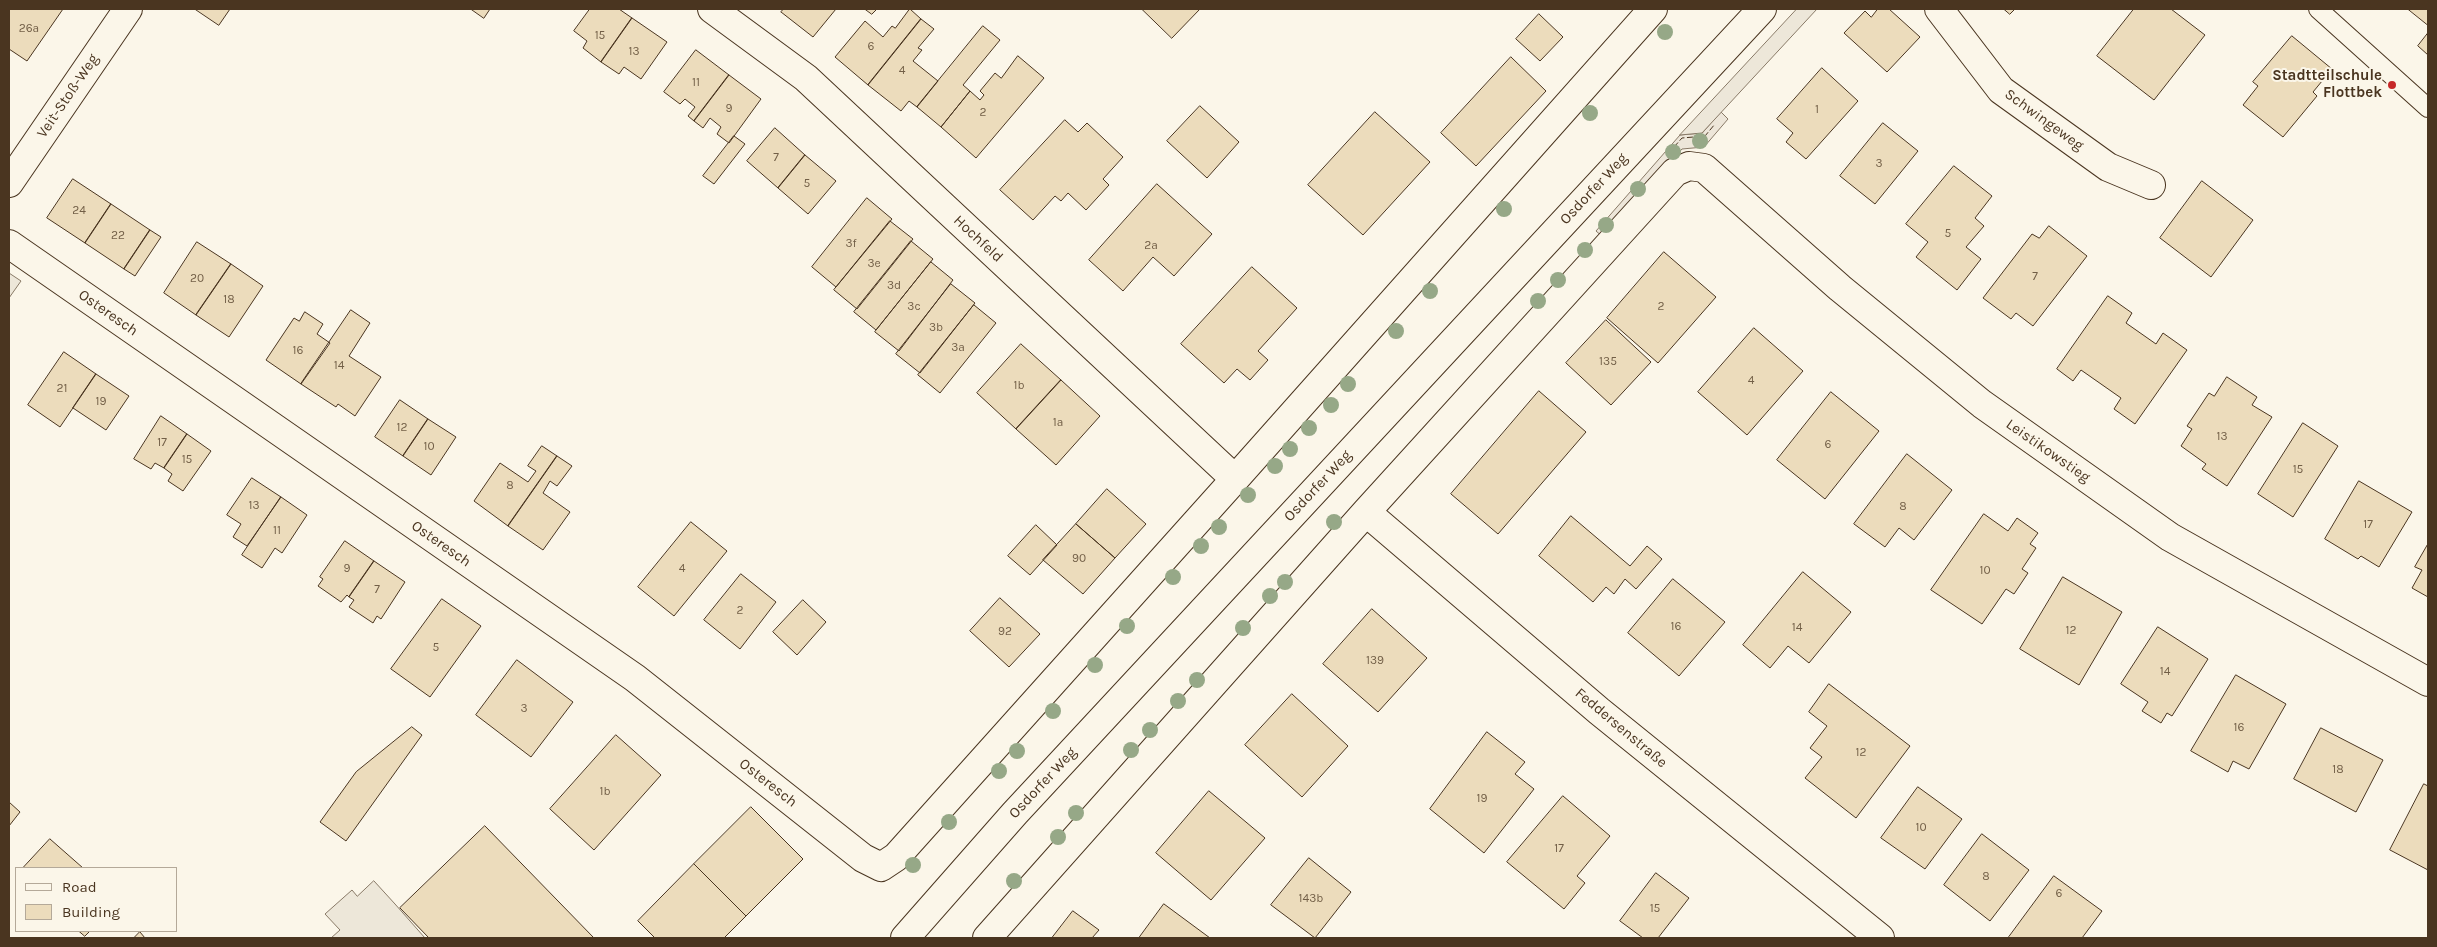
<!DOCTYPE html>
<meta charset="utf-8">
<style>
body{margin:0}
#map{position:relative;width:2437px;height:947px;overflow:hidden;background:#fbf6e9;font-family:Karla,sans-serif}
canvas{display:block}
.frame{position:absolute;inset:0;border:10px solid #4a3520;pointer-events:none}
.legend{position:absolute;left:15px;top:867px;width:162px;height:65px;box-sizing:border-box;background:#fbf6e9;border:1px solid #b4a999;margin:0;padding:6px 9px;list-style:none;font-size:15px;color:#4a3520}
.legend li{display:flex;align-items:center;gap:10px;height:25px}
.legend b{width:25px;border:1px solid #b4a999}
</style>
<div id="map">
<canvas width="2437" height="947"></canvas>
<div class="frame"></div>
<ul class="legend">
<li><b style="height:6px;background:#fbf6e9"></b>Road</li>
<li><b style="height:14px;background:#ecdcbc"></b>Building</li>
</ul>
</div>
<script>
const ctx = document.querySelector('canvas').getContext('2d');
ctx.lineJoin = 'round';
function fillPath(path, color) { ctx.fillStyle = color; ctx.fill(path, 'evenodd'); }
function trace(path, color, width, dash) { ctx.strokeStyle = color; ctx.lineWidth = width; ctx.lineCap = dash ? 'butt' : 'round'; ctx.setLineDash(dash || []); ctx.stroke(path); }
function label(font, color, halo, rows, align = 'center') {
  ctx.font = font + ' Karla,sans-serif'; ctx.lineWidth = 4; ctx.setLineDash([]); ctx.textBaseline = 'middle'; ctx.strokeStyle = halo; ctx.fillStyle = color; for (const [text, x, y, turn = 0] of rows) {
    ctx.save(); ctx.translate(x, y); ctx.rotate((+turn || 0) * Math.PI / 180); ctx.textAlign = isNaN(turn) ? turn : align; if (halo) ctx.strokeText(text, 0, 0); ctx.fillText(text, 0, 0); ctx.restore();
  }
}
const green = new Path2D(`
 M1721,112L1728,119L1704,147L1682,149L1603,237L1596,231L1680,135L1702,133Z`);
fillPath(green, '#ede6d9');
trace(green, '#887966', 1);
const parking = new Path2D(`
 M1797,9H1817L1702,133L1680,135Z
 M9,273L21,281L9,298Z
 M374,881L395,904L425,938H331L340,930L325,914L352,890L357,896Z`);
fillPath(parking, '#ede7d9');
trace(parking, '#887966', 1);
const building = new Path2D(`
 M9,9H63L27,61L9,49Z
 M195,9H230L219,25Z
 M471,9H490L484,18Z
 M590,9H619L632,18L601,62L583,48L587,41L574,31Z
 M784,9H836L813,37L781,12Z
 M865,9H877L872,14Z
 M910,9L921,19L868,85L835,57L865,21L883,37L892,26L895,28Z
 M1142,9H1200L1172,38Z
 M1878,9H1889L1920,37L1887,72L1844,33L1865,11L1871,17Z
 M2004,9H2015L2010,14Z
 M2134,9H2171L2205,35L2154,100L2097,56Z
 M2408,9H2428V25Z
 M1539,14L1563,37L1540,61L1516,39Z
 M632,18L667,42L641,79L624,67L619,74L601,62Z
 M921,19L934,29L918,48L922,50L913,61L938,81L917,107L909,101L901,111L868,85Z
 M983,26L1000,40L963,85L970,91L941,127L917,107Z
 M2428,33V55L2418,46Z
 M2292,36L2332,69L2313,92L2317,96L2283,137L2243,105L2258,86L2253,82Z
 M696,50L729,75L694,121L688,116L695,107L685,99L680,104L664,92Z
 M1018,56L1044,78L976,158L941,127L970,91L980,100L984,95L980,91L995,73L1001,78Z
 M1511,57L1546,91L1476,166L1441,133Z
 M1822,68L1858,101L1806,159L1786,142L1793,133L1777,119Z
 M729,75L761,99L729,143L717,134L721,127L710,118L703,128L694,121Z
 M1200,106L1239,142L1207,178L1167,141Z
 M1375,112L1430,162L1363,235L1308,185Z
 M1065,120L1078,132L1087,123L1123,157L1103,179L1109,185L1086,210L1068,193L1061,201L1055,196L1033,220L1000,190Z
 M1883,123L1918,151L1875,204L1840,176Z
 M775,128L805,155L778,188L747,161Z
 M734,136L745,144L714,184L703,176Z
 M805,155L836,181L808,214L778,188Z
 M1954,166L1992,196L1975,218L1984,226L1966,247L1981,259L1957,290L1916,257L1928,242L1906,224Z
 M73,179L111,204L85,243L47,218Z
 M2202,181L2253,220L2211,277L2160,238Z
 M1157,184L1212,234L1174,276L1153,257L1123,291L1089,260Z
 M867,198L892,219L836,287L812,267Z
 M111,204L150,230L124,269L85,243Z
 M890,221L913,239L857,309L834,290Z
 M2049,226L2087,256L2033,326L2016,313L2011,319L1983,298L2032,234L2039,238Z
 M150,230L161,237L135,276L124,269Z
 M911,241L933,259L876,330L854,312Z
 M197,242L231,264L196,315L164,293Z
 M1664,252L1716,297L1658,363L1607,318Z
 M931,262L953,280L899,351L875,332Z
 M231,264L263,286L229,337L196,315Z
 M1252,267L1297,308L1258,351L1268,360L1250,380L1237,369L1224,383L1181,344Z
 M951,284L975,303L920,373L896,354Z
 M2108,296L2132,313L2126,323L2156,344L2163,333L2187,350L2135,424L2114,409L2121,398L2081,370L2073,381L2057,369Z
 M974,305L996,323L940,393L918,375Z
 M351,310L370,323L349,356L381,377L355,416L338,404L336,407L301,384Z
 M305,312L323,324L317,334L330,343L301,384L266,360L294,318L299,321Z
 M1606,320L1651,362L1611,405L1566,363Z
 M1754,328L1803,371L1747,435L1698,392Z
 M1021,344L1061,380L1016,429L977,393Z
 M64,352L96,374L60,427L28,405Z
 M96,374L129,396L106,430L73,408Z
 M2227,377L2257,397L2252,405L2272,417L2227,486L2202,469L2206,464L2181,446L2192,429L2187,426L2209,393L2214,396Z
 M1061,380L1100,416L1056,465L1016,429Z
 M1539,391L1586,432L1498,534L1451,494Z
 M1831,392L1879,431L1825,499L1777,460Z
 M400,400L428,419L403,456L375,437Z
 M161,416L187,434L164,468L155,463L151,469L134,459Z
 M428,419L456,437L431,475L403,456Z
 M2303,423L2338,446L2293,517L2258,494Z
 M187,434L211,451L183,491L168,481L172,474L164,468Z
 M542,446L557,456L508,526L474,501L500,463L528,482L536,471L528,466Z
 M1907,454L1952,490L1914,540L1899,528L1885,547L1854,524Z
 M557,456L572,466L557,486L550,481L543,493L570,512L543,550L508,526Z
 M252,478L281,497L247,546L233,537L241,524L227,515Z
 M2359,481L2412,512L2379,567L2361,556L2358,559L2325,539Z
 M1107,489L1146,524L1115,558L1076,524Z
 M281,497L307,515L282,553L275,548L262,568L242,555Z
 M1984,514L2008,531L2017,518L2038,533L2030,544L2036,548L2022,569L2028,573L2014,594L2006,589L1982,624L1931,590Z
 M1571,516L1630,566L1647,546L1662,559L1636,589L1625,579L1614,594L1606,587L1593,602L1539,556Z
 M691,522L727,551L674,616L638,587Z
 M1076,524L1115,558L1083,594L1043,560Z
 M1036,525L1057,545L1030,575L1008,556Z
 M345,541L374,561L349,597L347,595L341,602L318,586L323,579L320,577Z
 M2428,544V597L2412,588L2422,570L2415,567Z
 M374,561L405,582L381,619L377,616L373,623L349,607L354,600L349,597Z
 M1803,572L1851,612L1809,663L1788,646L1770,668L1743,645Z
 M741,574L776,602L740,649L704,620Z
 M2063,577L2122,612L2079,685L2020,649Z
 M1673,579L1725,622L1679,676L1628,633Z
 M1000,598L1040,634L1009,667L970,631Z
 M442,599L481,626L430,697L391,669Z
 M803,600L826,622L797,655L773,632Z
 M1372,609L1427,658L1378,712L1323,664Z
 M2158,627L2208,659L2172,716L2167,713L2161,723L2142,711L2148,702L2121,684Z
 M517,660L573,702L531,757L476,715Z
 M2236,675L2286,704L2249,769L2233,761L2228,772L2191,751Z
 M1829,684L1910,746L1856,818L1805,778L1822,757L1810,748L1827,726L1809,712Z
 M1292,694L1348,746L1302,797L1245,745Z
 M412,727L422,735L346,841L320,822L356,772Z
 M2321,728L2383,760L2356,812L2294,779Z
 M1487,732L1525,762L1515,774L1534,789L1484,853L1430,809Z
 M616,735L661,775L594,850L550,809Z
 M2424,784L2428,786V870L2390,850Z
 M1918,787L1962,819L1925,869L1881,838Z
 M1209,791L1265,838L1211,900L1156,853Z
 M1563,796L1610,836L1577,876L1585,883L1564,909L1507,862Z
 M9,802L20,812L9,826Z
 M751,807L803,859L746,916L694,864Z
 M485,826L594,938H429L400,908Z
 M1982,834L2029,870L1990,921L1944,885Z
 M50,839L83,868H23Z
 M1309,858L1351,892L1315,938L1271,905Z
 M694,864L746,916L724,938H655L638,921Z
 M1656,873L1689,898L1658,938H1643L1620,921Z
 M2054,876L2102,911L2082,938H2010L2009,937Z
 M1164,904L1210,938H1139Z
 M1073,911L1099,930L1092,938H1052Z
 M79,931H90L85,936Z
 M140,932L145,938H134Z`);
fillPath(building, '#ecdcbc');
trace(building, '#4a3520', 1);
const lane = new Path2D(`
 M2318,9L2428,108`);
const street = new Path2D(`
 M712,9L806,78L1235,479
 M1939,9L2001,90L2108,167L2151,185
 M9,183L128,9
 M9,244L635,678L863,858L881,867L896,857L1235,479L1653,9
 M1366,512L1599,711L1880,938
 M987,938L1366,512L1675,172L1689,166L1704,168L1840,288L1982,404L2170,537L2428,682`);
const primary = new Path2D(`
 M905,938L1015,813L1762,9`);
trace(lane, '#4a3520', 20);
trace(street, '#4a3520', 30);
trace(primary, '#4a3520', 30);
trace(lane, '#fbf6e9', 18);
trace(street, '#fbf6e9', 28);
trace(primary, '#fbf6e9', 28);
trace(new Path2D(`
 M1674,147L1682,138L1705,136L1715,124`), '#4a3520', 1, [6, 2.5]);
ctx.fillStyle = '#96a887';
for (const [x, y] of [
 [1665,32],
 [1590,113],
 [1700,141],
 [1673,152],
 [1638,189],
 [1504,209],
 [1606,225],
 [1585,250],
 [1558,280],
 [1430,291],
 [1538,301],
 [1396,331],
 [1348,384],
 [1331,405],
 [1309,428],
 [1290,449],
 [1275,466],
 [1248,495],
 [1334,522],
 [1219,527],
 [1201,546],
 [1173,577],
 [1285,582],
 [1270,596],
 [1127,626],
 [1243,628],
 [1095,665],
 [1197,680],
 [1178,701],
 [1053,711],
 [1150,730],
 [1131,750],
 [1017,751],
 [999,771],
 [1076,813],
 [949,822],
 [1058,837],
 [913,865],
 [1014,881]
]) { ctx.beginPath(); ctx.arc(x, y, 8, 0, 2 * Math.PI); ctx.fill(); }
for (const [x, y, r, color] of [
 [2392,85,5,"#c62828"]
]) { const dot = new Path2D(); dot.arc(x, y, r, 0, 2 * Math.PI); ctx.fillStyle = color; ctx.fill(dot); trace(dot, '#fbf6e9', 2); }
label('12px', '#725f47', null, [
 ["26a",29,29],
 ["15",600,36],
 ["6",871,47],
 ["13",634,52],
 ["4",902,71],
 ["11",696,83],
 ["9",729,109],
 ["1",1817,110],
 ["2",983,113],
 ["7",776,158],
 ["3",1879,164],
 ["5",807,184],
 ["24",79,211],
 ["5",1948,234],
 ["22",118,236],
 ["3f",851,244],
 ["2a",1151,246],
 ["3e",874,264],
 ["7",2035,277],
 ["20",197,279],
 ["3d",894,286],
 ["18",229,300],
 ["3c",914,307],
 ["2",1661,307],
 ["3b",936,328],
 ["3a",958,348],
 ["16",298,351],
 ["135",1608,362],
 ["14",339,366],
 ["4",1751,381],
 ["1b",1019,386],
 ["21",62,389],
 ["19",101,402],
 ["1a",1058,423],
 ["12",402,428],
 ["13",2222,437],
 ["17",162,443],
 ["6",1828,445],
 ["10",429,447],
 ["15",187,460],
 ["15",2298,470],
 ["8",510,486],
 ["13",254,506],
 ["8",1903,507],
 ["17",2368,525],
 ["11",277,531],
 ["90",1079,559],
 ["9",347,569],
 ["4",682,569],
 ["10",1985,571],
 ["7",377,590],
 ["2",740,611],
 ["16",1676,627],
 ["14",1797,628],
 ["12",2071,631],
 ["92",1005,632],
 ["5",436,648],
 ["139",1375,661],
 ["14",2165,672],
 ["3",524,709],
 ["16",2239,728],
 ["12",1861,753],
 ["18",2338,770],
 ["1b",605,792],
 ["19",1482,799],
 ["10",1921,828],
 ["17",1559,849],
 ["8",1986,877],
 ["6",2059,894],
 ["143b",1311,899],
 ["15",1655,909]
]);
label('bold 15px', '#4a3520', '#fbf6e9', [
 ["Stadtteilschule",2382,76],
 ["Flottbek",2382,93]
], 'right');
label('15px', '#4a3520', '#fbf6e9', [
 ["Veit-Stoß-Weg",68,96,-56],
 ["Schwingeweg",2044,120,36],
 ["Osdorfer Weg",1594,189,-47],
 ["Hochfeld",978,239,43],
 ["Osteresch",108,313,35],
 ["Leistikowstieg",2048,451,35],
 ["Osdorfer Weg",1318,486,-47],
 ["Osteresch",441,544,35],
 ["Feddersenstraße",1621,728,40],
 ["Osteresch",768,783,38],
 ["Osdorfer Weg",1043,783,-47]
]);
</script>
